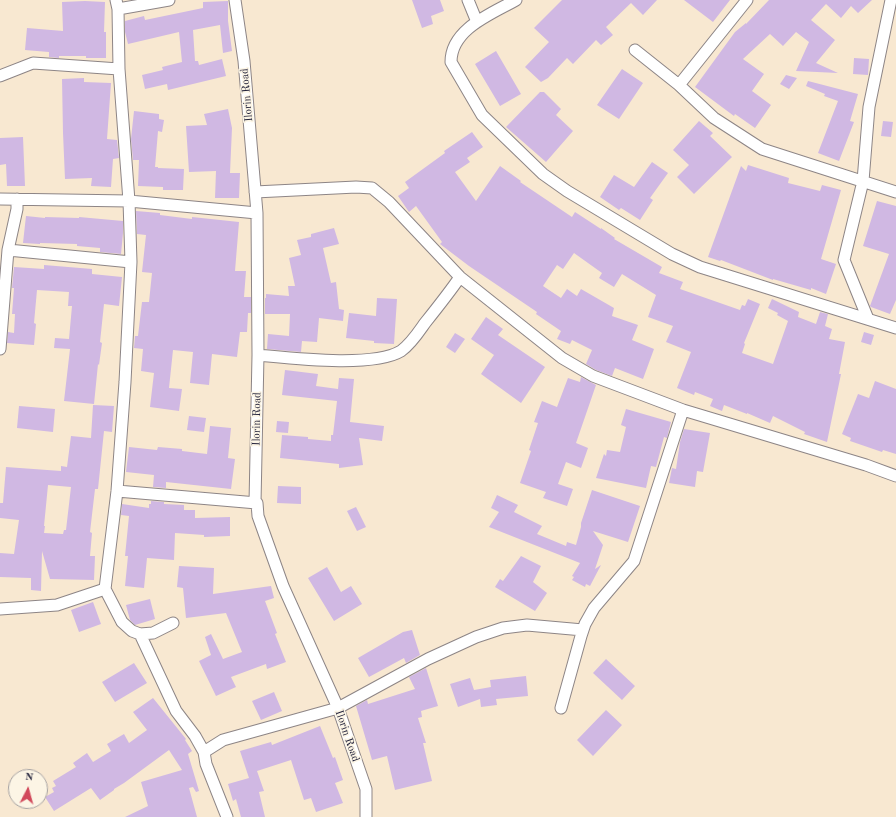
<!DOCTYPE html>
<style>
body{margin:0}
#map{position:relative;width:896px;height:817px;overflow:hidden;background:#f8e8d1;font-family:"Old Standard TT",serif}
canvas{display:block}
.north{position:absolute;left:8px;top:769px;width:40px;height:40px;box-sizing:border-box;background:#fcf5e5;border:1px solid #a5a1a1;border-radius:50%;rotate:6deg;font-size:11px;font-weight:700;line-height:16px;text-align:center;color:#22223b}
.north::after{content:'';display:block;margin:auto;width:14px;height:18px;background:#d1495b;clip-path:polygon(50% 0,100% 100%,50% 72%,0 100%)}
</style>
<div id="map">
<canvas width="896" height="817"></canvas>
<div class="north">N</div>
</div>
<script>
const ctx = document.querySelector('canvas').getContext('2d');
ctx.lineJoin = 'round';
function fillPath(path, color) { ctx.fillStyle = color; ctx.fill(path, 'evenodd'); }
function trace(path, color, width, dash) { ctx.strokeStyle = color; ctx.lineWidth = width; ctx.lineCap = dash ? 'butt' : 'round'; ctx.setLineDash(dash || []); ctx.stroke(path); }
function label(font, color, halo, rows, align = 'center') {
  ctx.font = font + ' "Old Standard TT",serif'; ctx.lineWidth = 3; ctx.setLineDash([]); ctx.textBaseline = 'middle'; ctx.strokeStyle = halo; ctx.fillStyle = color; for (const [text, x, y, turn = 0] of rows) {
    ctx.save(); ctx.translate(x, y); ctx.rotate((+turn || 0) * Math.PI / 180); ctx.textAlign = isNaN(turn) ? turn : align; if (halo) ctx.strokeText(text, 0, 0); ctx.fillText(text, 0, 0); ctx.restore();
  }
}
fillPath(new Path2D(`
 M412,0H440L444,11L431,16L433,24L422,28Z
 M562,0H657L643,15L631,3L606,27L613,35L601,45L596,40L573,64L567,58L548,78L541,82L525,67L549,42L534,28Z
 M684,0H730L713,22Z
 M769,0H872L858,13L851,6L841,18L826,4L811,20L835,40L816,63L838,73L796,71L809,42L796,32L783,46L770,34L743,59L764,74L752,91L771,105L755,128L735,114L734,116L695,87L735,32L746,23V24Z
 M85,1L105,2L104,32H106V58H86V56H59V58L49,57V52L25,50L27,28L63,31L62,2Z
 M228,1V21L232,51L223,53L220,25L193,30L195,61H198L199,65L222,59L226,76L168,90L167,84L145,89L142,75L163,70L162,67L182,62L179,32L128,44L125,32V21L144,16L145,20L203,8V2Z
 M496,51L521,94L500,106L475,64Z
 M854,58L869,59L868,75L853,74Z
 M622,69L643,83L619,119L597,105Z
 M786,75L797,78L789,89L780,84Z
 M84,78V82L111,83L107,139L117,140L119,158L113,159L111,187L91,186L92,178L65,179L63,133L62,79Z
 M808,81L858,94L850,121L854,122L839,161L818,153L838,101L824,96L825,94L806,86Z
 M540,92H544L561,109L556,115L573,131L546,162L506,127Z
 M228,109L232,128L230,173H240L239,198H215L216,171L189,172L186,126L207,125L204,114Z
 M134,111L159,114V119L164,120L162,132L158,131L155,167H158V168L184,169L183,190H163V187L138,186L139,160H133L131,139Z
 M699,121L713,133L710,136L732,157L694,194L677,177L689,165L673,150Z
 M883,121L893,122L891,137L881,136Z
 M472,132L483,147L467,158L470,162L455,172L476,201L500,166L521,181L520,182L572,217L575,212L601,229V228L615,238L614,239L662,267L659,273L683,282L680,289L740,310L742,305L745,306L748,299L760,304L744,343L745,344L742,353L773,364L788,321L777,315L778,313L768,308L772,299L799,312L798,317L816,324L820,312L828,314L825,326L832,329L829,339L845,342L839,374H841L827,442L804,434L805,432L773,416L770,423L747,413V414L724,405L722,411L710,406L713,399L695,392L694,395L677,388L691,352L666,342L673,326L648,317L656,295L622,274L614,287L599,278L602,273L574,253L563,269L557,265L543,286L561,298L567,289L577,296L581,289L614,308L612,316L638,325L632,340L654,349L643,379L615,368L612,376L596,370L586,364L592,350L572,340L570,344L557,339L561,331L536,314L537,312L469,266L440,244L442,242L416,206L409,212L398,196L409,188L405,182L445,153L444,151Z
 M23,137L25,186H7L6,164L0,165V138Z
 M652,162L668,173L650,198L653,200L640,220L621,208L619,210L600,197L614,175L634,187Z
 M748,165L789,178L788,183L820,191L822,185L841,190L821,259L836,264L826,294L811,288V290L773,279V280L721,260L720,261L708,257L741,166L746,171Z
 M877,201L896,206V300L890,314L871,307L870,306L889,254L863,246Z
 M136,211L160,213V215L192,219V217L239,222L235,271H246L244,297H251V313H248L247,332H240L237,357L212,354L209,385L190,383L193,352L173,350L169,388L182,389L179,411L150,407L154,373L141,371L143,349L134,348L135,336H138L142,302H149L152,273L142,272L146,235L137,234Z
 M26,216L45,218V217L79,218V217L123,221V233L121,254L100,252V248L77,246V244L40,243V244L23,243Z
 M334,228L339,244L323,248L331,283L336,282L339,309L344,310L343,321L319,318L317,342L302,341L301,352L267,349L268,334L289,336L290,314H265V298H266V294L289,296L288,286H295L289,258L301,255L297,240L311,237V234Z
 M44,265L92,269V274L122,277L119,306L104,304L100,342L102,343L99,365L98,364L94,404L64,401L70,349L54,348L55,338L69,339L72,306H68L69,292L37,290L34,323L36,324L34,345L7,343L8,332L14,333L15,314H12L14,288H12L14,267L44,269Z
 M377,298L397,299L394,344L374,343V341L346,338L349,313L376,316Z
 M486,317L503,329L498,335L545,367L521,403L481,374L494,355L471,339Z
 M864,332L874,335L871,345L861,342Z
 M455,333L465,339L455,353L446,347Z
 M285,370L318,374L316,386L338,389L339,378L354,379L350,422L384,426L382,441L359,438L363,465L339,468V464L280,458L282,435L308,437V439L331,441V435H333L337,401L282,395Z
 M581,377L596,385L576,443L588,448L581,468L566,462L558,484L573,489L567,506L543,498L546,492L520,483L531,451L529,450L538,423L534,422L542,401L557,407L568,378L580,382Z
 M875,381L896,389V454L883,450L882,452L850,441L851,438L842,434L858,394L869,398Z
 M93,405L114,406L112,432L104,431L98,489H95L90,532L92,533L90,556H95L94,580L50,579L42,551L41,591L31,590V578L0,577V553L14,554L19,520L0,518V503H3L6,467L61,471V466L67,467L71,436L91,438ZM48,485L71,487L66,530H64L63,534L44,533L45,526H44Z
 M19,406L55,409L53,432L17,428Z
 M626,409L671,422L667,438L664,437L656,467L651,466L646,488L596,478L604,454L606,456L607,450L620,452L626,427L621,425Z
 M189,416L206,418L204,432L187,430Z
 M277,421L289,422L288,433L276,432Z
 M210,426L231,428L228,458L235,459L231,489L166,482V488L153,487L154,475L126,472L129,447L157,450L158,447L182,449V451L207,454Z
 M684,429L710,433L703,472L697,471L695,487L669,483L672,468L676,469L680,442Z
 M278,486L301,487V504L277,503Z
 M592,490L640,506L628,542L593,531L603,545L595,569L601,565L590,586L586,584L585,587L572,580L574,577L572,576L580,563L489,527L499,512L491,508L497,495L518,505L514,512L542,526L537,534L566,546L567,542L576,545L581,527V523Z
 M151,501L164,502V504L184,505V510H195V518L230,517V536L204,537V535L175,533L174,560L147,558L144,588L125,586L128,556H125L129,516L121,515L122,504L149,508V504H151Z
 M356,507L366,527L357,531L347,511Z
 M521,556L541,566L533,582L547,593L535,611L495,587L500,579L503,581Z
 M179,566L214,568L213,594L271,586L274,598L265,601L277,633L275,634L286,662L267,669L266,664L231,677L236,687L216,696L199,661L211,655L205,637L211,634L223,659L242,652L226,613L186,618L183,588L177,587Z
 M327,567L341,592L351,586L362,604L334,621L308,578Z
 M150,599L155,619L135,625L130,620L126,605Z
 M93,602L101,624L79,632L71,610Z
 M412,630L420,655L406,663L404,658L369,677L358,658L403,632Z
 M606,659L635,686L622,700L593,673Z
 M134,663L147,683L115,702L102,682Z
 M426,668L438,706L421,711L422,717L418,718L426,743H423L432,781L395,790L387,756L372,760L356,706L367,700L368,704L415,689L409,677Z
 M526,676L528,696L496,699L497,705L481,707L480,699L458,707L450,684L470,678L474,690L491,687L490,680Z
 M274,692L282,711L261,720L252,701Z
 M153,698L186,739L185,740L192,751L188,754L199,791L196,792L193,787L189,788L197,817H125L148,806L141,782L182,770L169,750L124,783L114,789V790L100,800L91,788L54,811L45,797L54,792L52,788L56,786L53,781L76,767L73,763L87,753L93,762L111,751L107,744L124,734L129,743L147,730L133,712Z
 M606,710L622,725L593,756L577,740Z
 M320,726L333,758L335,757L343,780L335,783L343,803L316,812L311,798L304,800L291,760L257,771L264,791L259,792L265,817H241L236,799L233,801L228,784L249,778L240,751L271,742L272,745Z`), '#d0b8e3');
const minor = new Path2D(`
 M116,0L118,9L119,69L129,201L131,262L125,382L117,491L105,589L122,622L132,631L140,634L153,633L173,623
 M235,0L244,61L257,213L258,355L255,503H257L258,516L283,586L338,708L366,789V817
 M468,0L477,22
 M516,0C491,14 451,29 451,62L482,115L543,174L567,191L672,254L700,267L896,328
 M118,9L169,0
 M635,50L679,85L714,118L762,149L896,192
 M0,76L33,63L119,69
 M679,85L747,0
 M255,192L356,187L372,188L389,202L460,277L562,358L593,376L683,410L866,465L896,476
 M0,199L129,201L257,213
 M8,250L131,262
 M868,319L844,260L863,181L869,107L891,0
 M0,349L8,250L17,209V199
 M258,355C291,358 373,368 401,351C411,344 418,333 425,323C437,308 449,293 460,277
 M117,491L257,503
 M0,609L57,605L105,589
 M140,634L176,711L195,736L204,752L206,764L227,817
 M561,708L581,636L585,624L594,608L634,561L683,410
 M204,752L223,740L338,708L428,659L476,637L503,628L527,625L583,630`);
trace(minor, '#8d8586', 13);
trace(minor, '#fff', 11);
label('11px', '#22223b', '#fcf5e5', [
 ["Ilorin Road",247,95,-95],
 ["Ilorin Road",257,419,-89],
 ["Ilorin Road",347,736,71]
]);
</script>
